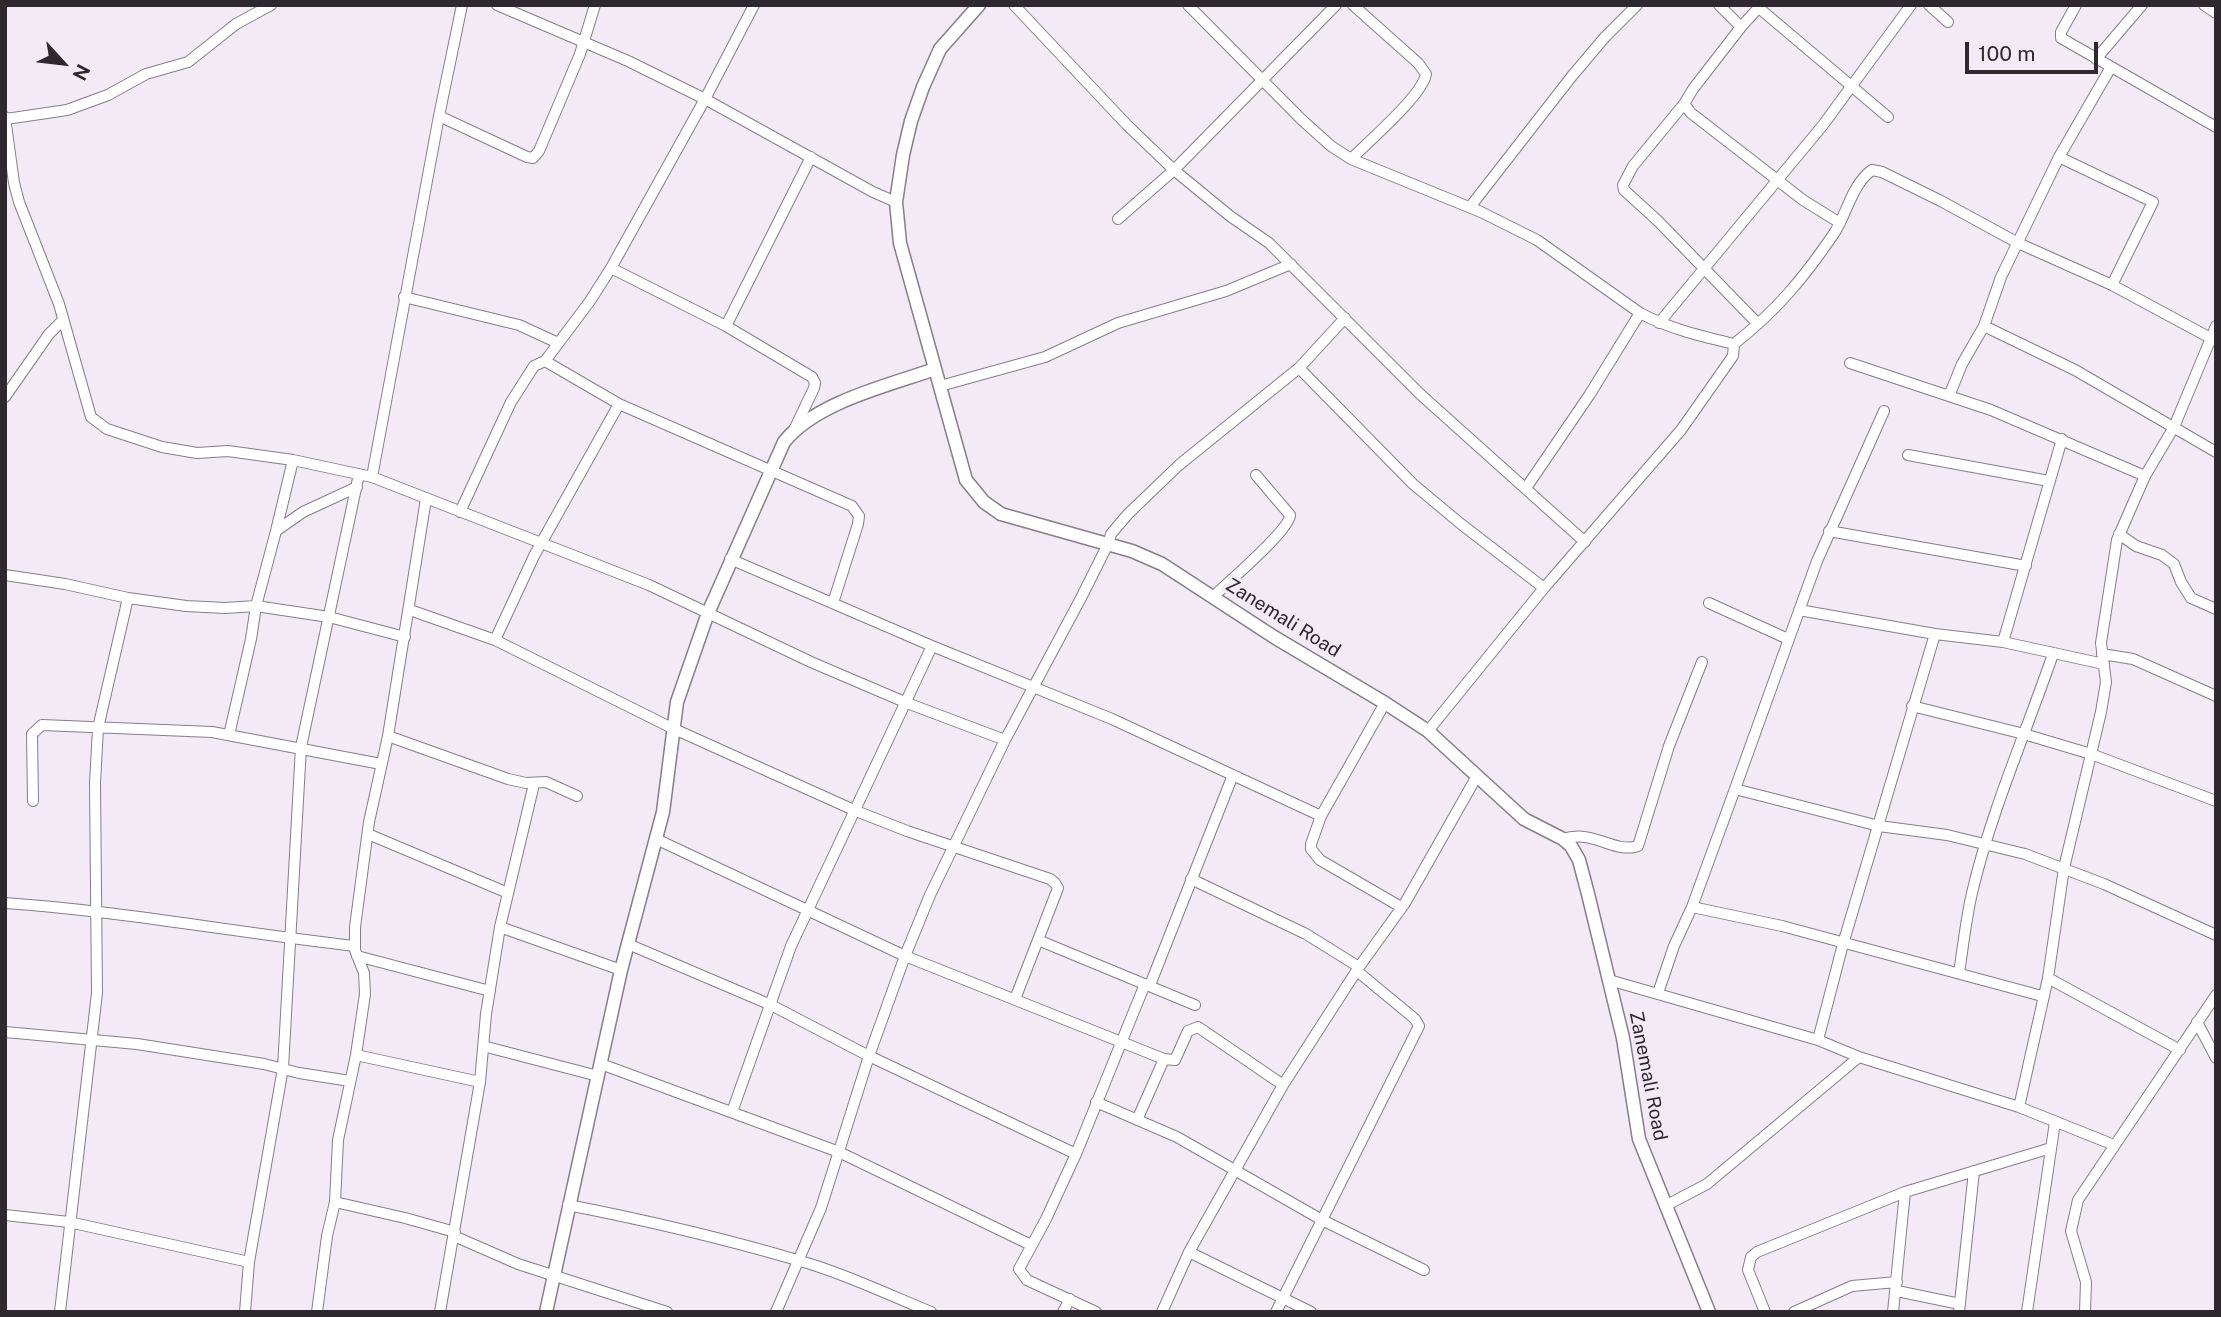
<!DOCTYPE html>
<style>
body{margin:0}
#map{position:relative;width:2221px;height:1317px;overflow:hidden;background:#f2eaf5;font-family:"Public Sans",sans-serif}
canvas{display:block}
.frame{position:absolute;inset:0;border:7px solid #2d292e;pointer-events:none}
.north{position:absolute;left:28px;top:28px;width:70px;height:70px;-webkit-text-stroke:5px #f2eaf5;paint-order:stroke;rotate:117deg;font-size:19px;font-weight:700;line-height:28px;text-align:center;color:#2d292e}
.north::after{content:'';display:block;margin:auto;width:24px;height:32px;background:#2d292e;clip-path:polygon(50% 0,100% 100%,50% 72%,0 100%)}
.scale{position:absolute;left:1965px;top:42px;width:133px;height:32px;box-sizing:border-box;border:4px solid #2d292e;border-top:0;padding-left:9px;font-size:21px;line-height:24px;white-space:nowrap;color:#2d292e;-webkit-text-stroke:5px #f2eaf5;paint-order:stroke}
</style>
<div id="map">
<canvas width="2221" height="1317"></canvas>
<div class="frame"></div>
<div class="north">N</div>
<div class="scale">100 m</div>
</div>
<script>
const ctx = document.querySelector('canvas').getContext('2d');
ctx.lineJoin = 'round';
function trace(path, color, width, dash) { ctx.strokeStyle = color; ctx.lineWidth = width; ctx.lineCap = dash ? 'butt' : 'round'; ctx.setLineDash(dash || []); ctx.stroke(path); }
function label(font, color, halo, rows, align = 'center') {
  ctx.font = font + ' "Public Sans",sans-serif'; ctx.lineWidth = 7; ctx.setLineDash([]); ctx.textBaseline = 'middle'; ctx.strokeStyle = halo; ctx.fillStyle = color; for (const [text, x, y, turn = 0] of rows) {
    ctx.save(); ctx.translate(x, y); ctx.rotate((+turn || 0) * Math.PI / 180); ctx.textAlign = isNaN(turn) ? turn : align; if (halo) ctx.strokeText(text, 0, 0); ctx.fillText(text, 0, 0); ctx.restore();
  }
}
const minor = new Path2D(`
 M497,5L628,61L705,99L873,192L896,202
 M1014,5L1127,125L1174,170L1230,216L1269,243L1420,394L1585,542
 M1188,5L1302,120L1331,146L1351,159L1481,212L1537,240L1640,313C1670,329 1701,336 1734,344
 M1719,5L1741,27
 M1929,5L1948,22
 M2076,5L2061,32V38L2216,127
 M2204,5L2216,13
 M1759,8L1888,117
 M2096,59L2142,5
 M1684,104L1691,113L1803,200L1840,223
 M439,116L527,157L533,158L539,151L580,54L595,5
 M5,117L14,183L19,202L59,304L91,417L107,429L162,447L197,453L228,451L293,460L372,477L649,585L811,662L907,703L1005,740
 M6,119L67,110L108,95L146,74L188,62L236,24L271,5
 M2059,157L2153,202L2112,285
 M1351,159C1367,143 1423,95 1426,74L1418,63L1353,5
 M1470,207L1572,76L1605,37L1637,5
 M1118,219L1174,170L1336,5
 M611,268L726,326L812,377L815,383L814,388L794,430
 M404,297L519,325L558,343
 M1659,323L1823,125L1911,5
 M1758,324L1658,221L1624,190L1623,185L1633,166L1684,104L1693,89L1741,27L1761,5
 M726,326L811,157
 M1984,326L2075,370L2216,452
 M545,361L619,404L852,506L859,516L858,524L833,603
 M1850,363L1991,410L2145,476
 M1299,368L1413,484L1461,524L1544,588
 M940,386L1045,357L1118,323L1226,291L1291,264
 M1949,396L1962,364L1984,326L2001,277L2059,157L2111,67
 M5,397L49,334L63,320
 M1908,455L2049,481
 M372,477L439,116L462,5
 M1526,488L1590,394L1640,313
 M460,512L511,402L534,366L545,361L590,301L611,268L705,99L754,5
 M276,531L293,460
 M1829,531L2026,566
 M2119,534L2136,546L2162,555L2174,564L2181,582L2191,598L2216,609
 M730,559L932,646L1112,719L1321,816L1385,703
 M5,575L65,584L128,598L186,606L225,608L256,606L329,617L405,637
 M1213,597C1227,583 1290,530 1290,515L1256,475
 M1709,603L1788,639
 M410,610L495,640L672,728L856,811L907,831L1050,879L1055,883L1058,888L1038,940L1195,1005
 M1799,610L1935,634L2003,642L2104,664
 M495,640L534,556L619,404
 M2003,642L2062,439
 M2102,654L2133,659L2216,696
 M1912,706L2024,734L2091,754L2216,801
 M1428,731L1544,588L1681,430L1733,356L1734,344C1776,311 1803,279 1833,235C1847,215 1851,185 1872,170L1882,172L1941,201L2018,243L2112,285L2216,341
 M229,735L251,639L256,606L276,531L303,512L357,487
 M388,736L508,779L526,783L546,782L577,796
 M1735,789L1879,826L1947,835L2025,854L2104,884L2216,935
 M33,801L32,734L42,725L212,732L381,764
 M1321,816L1311,844V849L1320,860L1401,907
 M368,834L508,893
 M656,839L905,956L1164,1059L1175,1060L1188,1031L1198,1027L1283,1085
 M1563,839C1594,829 1614,854 1638,846L1669,746L1702,662
 M1191,879L1306,934L1359,967
 M5,903C122,911 238,933 355,946
 M1692,907L1782,926L2042,996
 M500,927L621,970
 M628,944L771,1005L869,1056L1076,1154
 M357,956L490,991
 M1959,973C1963,947 1966,919 1972,893C1991,811 2026,733 2053,654
 M2048,978L2180,1050
 M1609,980L1818,1040L1859,1057
 M1150,985L1233,775
 M1658,993L1674,946L1692,907L1735,789L1817,561L1884,411
 M1015,999L1038,940
 M2197,1022L2216,1058
 M5,1032L137,1044L264,1064L299,1073L350,1081
 M1818,1040L1843,944L1935,634
 M483,1046L598,1076
 M356,1055L480,1082
 M601,1064L839,1152L1031,1245
 M1096,1102L1177,1137L1322,1220L1424,1270
 M2019,1107L2048,978L2064,868L2101,712L2106,682L2101,643L2117,540L2145,476L2174,427L2216,326
 M732,1112L791,946L932,646
 M1137,1120L1164,1059
 M335,1202L405,1218L455,1232
 M568,1205C645,1220 722,1238 797,1260C843,1273 887,1294 931,1312
 M1667,1205L1707,1184L1859,1057L2019,1107L2114,1145
 M5,1215L69,1222L249,1262
 M454,1236L518,1264L667,1312
 M1189,1252L1311,1312
 M1897,1291L1960,1304
 M60,1312L97,993L95,783L98,728L128,598
 M245,1312L249,1262L283,1068L301,747L359,474
 M317,1312L327,1236L335,1202L338,1140L356,1055L365,994L364,973L355,950V927L369,822L388,736L426,499
 M440,1312L480,1082L486,1014L500,927L534,784
 M776,1312L821,1208L869,1056L905,956L930,895L1005,740L1081,598L1108,544L1111,534L1128,514L1179,465L1299,368L1345,318
 M1063,1312L1070,1299
 M1096,1312L1027,1280L1019,1269L1046,1219L1076,1154L1145,984
 M1162,1312L1189,1252L1283,1085L1359,967L1405,903L1477,776
 M1276,1312L1419,1026L1415,1019L1357,971
 M1765,1312L1748,1270L1751,1257L1757,1252L1905,1192L2051,1148
 M1794,1312L1852,1286L1897,1282
 M1893,1312L1905,1192
 M1959,1312L1974,1171
 M2027,1312L2055,1122
 M2085,1312L2086,1282L2071,1231L2078,1200L2216,995`);
const tertiary = new Path2D(`
 M979,5L940,49L923,87L911,121L903,155L896,202L900,243L966,480L984,502L1001,514L1132,551L1162,564L1274,637L1385,703L1428,731L1524,819L1563,839L1571,846L1579,860L1588,894L1623,1038L1639,1139L1709,1312
 M546,1312L621,970L663,812L677,702L708,613L784,442C816,402 887,386 935,369`);
trace(minor, '#867e88', 12);
trace(tertiary, '#867e88', 15);
trace(minor, '#fff', 10);
trace(tertiary, '#fff', 12);
label('19px', '#2d292e', '#f2eaf5', [
 ["Zanemali Road",1283,618,32],
 ["Zanemali Road",1648,1076,79]
]);
</script>
